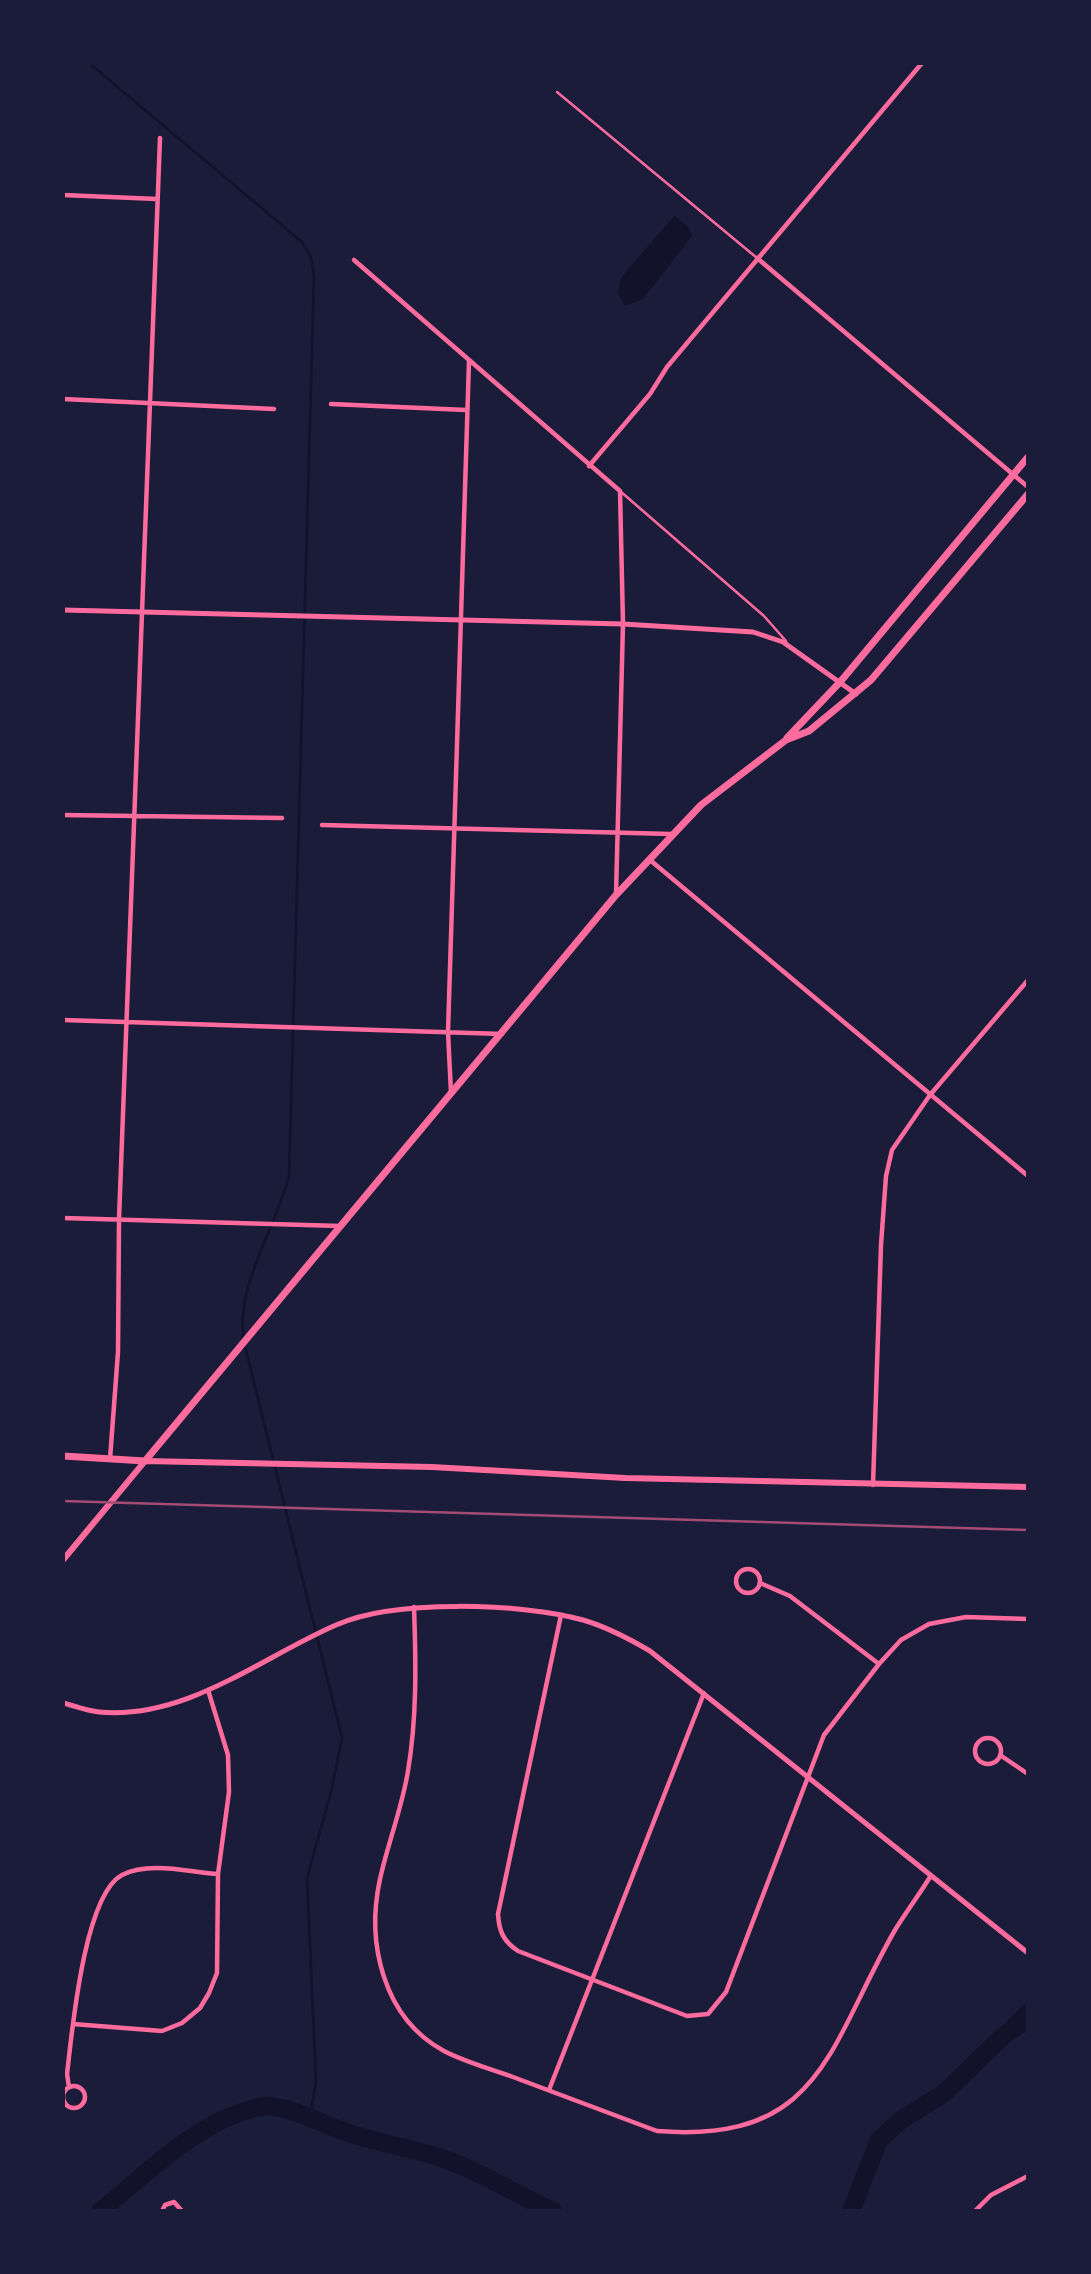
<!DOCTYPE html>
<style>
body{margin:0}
#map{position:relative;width:1091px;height:2274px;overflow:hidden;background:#1b1b3a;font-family:"Varela Round",sans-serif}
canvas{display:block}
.frame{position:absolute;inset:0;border:65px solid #1b1b3a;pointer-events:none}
</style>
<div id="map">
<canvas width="1091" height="2274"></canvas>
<div class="frame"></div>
</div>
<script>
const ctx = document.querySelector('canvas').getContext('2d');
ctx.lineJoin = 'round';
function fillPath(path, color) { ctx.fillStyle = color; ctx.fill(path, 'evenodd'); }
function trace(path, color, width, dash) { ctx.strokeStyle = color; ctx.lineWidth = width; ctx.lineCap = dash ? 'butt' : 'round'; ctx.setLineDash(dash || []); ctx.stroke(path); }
fillPath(new Path2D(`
 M674,216L688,226L692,236L643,299L625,306L618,293L621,278Z
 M1028,2001V2034L1006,2022Z`), '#12122b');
trace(new Path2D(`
 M89,63L302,242L311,257L314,276L289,1176C277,1225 234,1289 244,1339
 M245,1346L342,1738L331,1792L307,1878L316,2082L310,2116`), '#12122b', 2.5);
trace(new Path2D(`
 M100,2211C148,2173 197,2121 259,2107C282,2102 318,2122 340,2130C370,2141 401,2146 432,2155C475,2168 513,2193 553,2211
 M851,2211L879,2140L901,2120L943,2094L1003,2036L1028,2019`), '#12122b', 18);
trace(new Path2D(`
 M557,92L757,258
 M620,491L764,616L786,641`), '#ff6b9d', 2.5);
trace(new Path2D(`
 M63,195L157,199
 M757,258L1028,487
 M354,260L620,491L623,624L616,894
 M63,399L274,409
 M331,404L466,410
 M589,466L650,394L667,367L922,63
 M63,815L282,818
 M322,825L671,834
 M650,860L1028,1176
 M63,1020L502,1034
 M451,1093L448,1032L469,361
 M63,1218L340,1226
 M110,1459L118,1352L119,1219L160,138
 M873,1485L881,1245L886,1176L892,1150L930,1095L1028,980
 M736 1581a12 12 0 1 1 24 0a12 12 0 1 1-24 0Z
 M760,1583L790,1596L879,1664
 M414,1607C416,1663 417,1717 408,1771C402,1808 388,1843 380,1879C366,1943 383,2018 444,2051C465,2062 491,2069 513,2077C561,2095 609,2113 657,2131C822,2144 828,2046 895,1930C906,1912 919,1895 930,1877
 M561,1615L498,1914C499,1931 503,1941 518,1951L687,2016L708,2014L726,1992L824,1735L879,1664L901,1640L929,1624L966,1617L1028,1619
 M975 1751a13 13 0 1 1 26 0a13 13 0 1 1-26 0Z
 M1000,1755L1028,1774
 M73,2024L162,2031L182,2023L200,2008L209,1993L217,1973L218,1874L229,1792L228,1755L208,1690
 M63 2097a11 11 0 1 1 22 0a11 11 0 1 1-22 0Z
 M69,2087L67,2074C72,2032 84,1895 122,1875C149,1861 189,1872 218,1874
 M549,2090L704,1693
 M162,2211L165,2205L174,2202L182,2211
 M975,2211L991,2195L1028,2176`), '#ff6b9d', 4.5);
trace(new Path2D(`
 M63,610L623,624L753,632L783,642L856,694
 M63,1703C75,1706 87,1711 99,1712C186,1720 260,1658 336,1625C393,1599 522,1603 583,1620C607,1627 628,1638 650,1651L1028,1953`), '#ff6b9d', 5);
trace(new Path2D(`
 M63,1560L145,1461L432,1467L625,1478L1028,1487`), '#ff6b9d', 6);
trace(new Path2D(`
 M787,738L841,681L1028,457
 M63,1456L145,1461L616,895L701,805L786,740L809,731L871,680L1028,494`), '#ff6b9d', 7);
trace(new Path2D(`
 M63,1501L1028,1530`), '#a44b75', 2.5);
</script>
